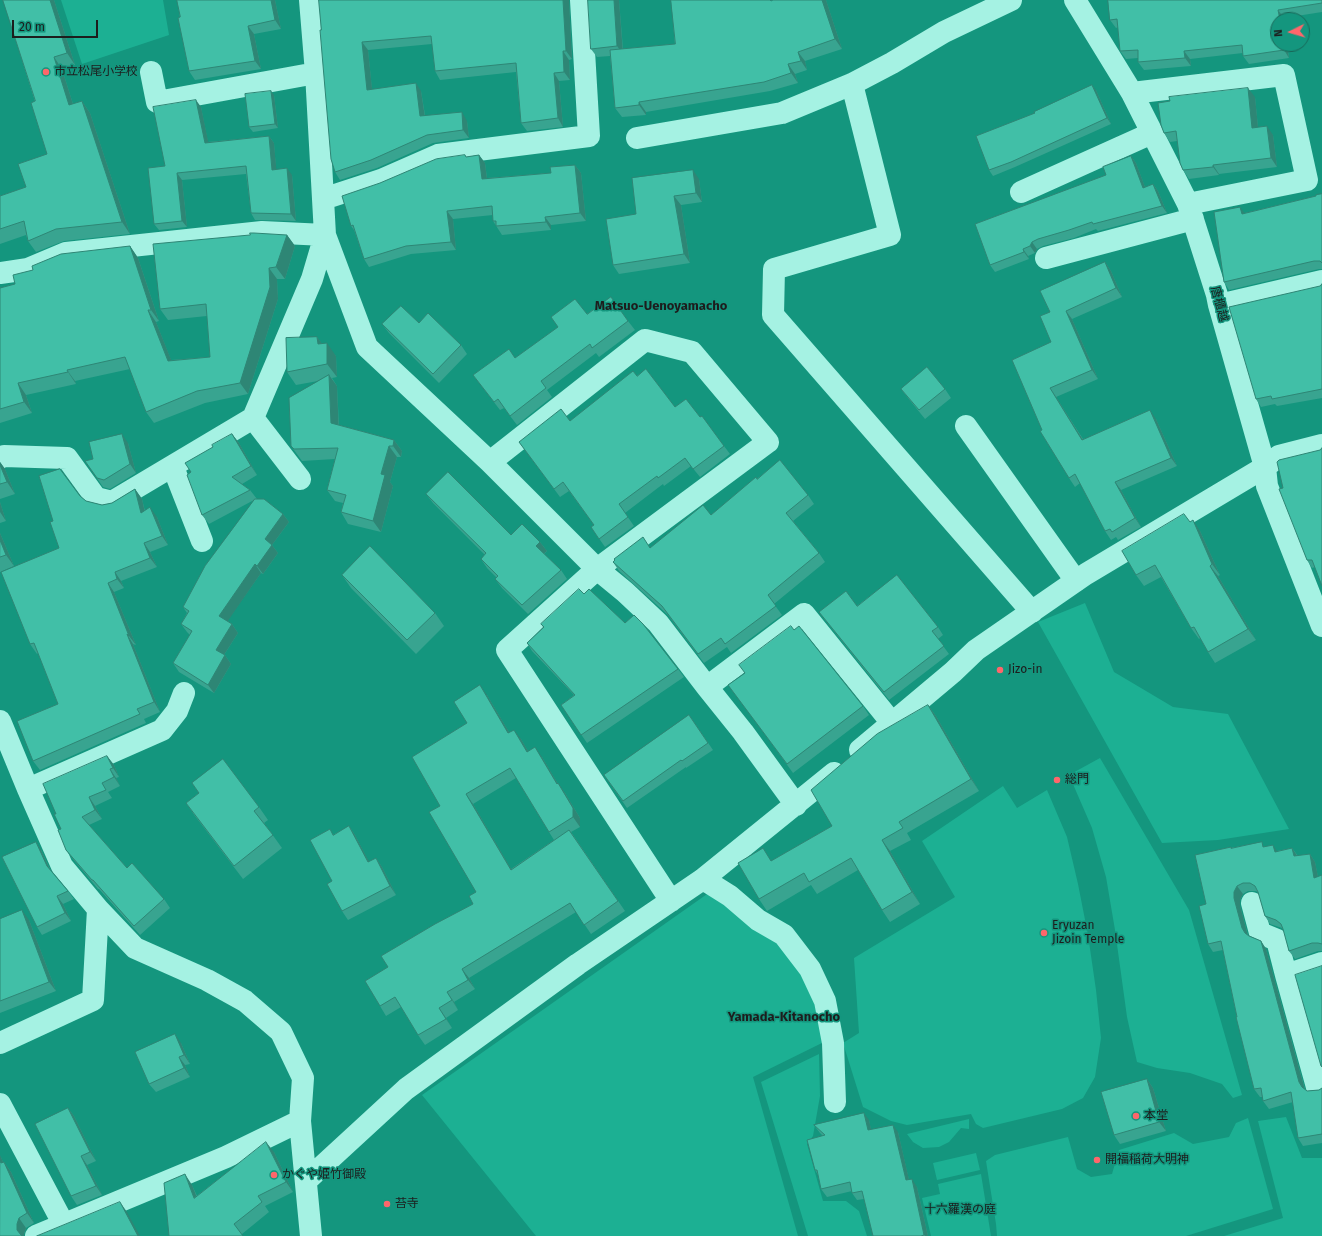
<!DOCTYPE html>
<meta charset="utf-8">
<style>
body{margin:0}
#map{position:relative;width:1322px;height:1236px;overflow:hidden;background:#14967e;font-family:"Fira Sans",sans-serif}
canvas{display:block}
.north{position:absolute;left:1270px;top:12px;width:40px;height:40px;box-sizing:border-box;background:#14967e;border:1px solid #186657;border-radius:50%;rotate:265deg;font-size:11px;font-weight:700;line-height:16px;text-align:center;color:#1d1d1d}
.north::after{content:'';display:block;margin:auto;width:14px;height:18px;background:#ff666b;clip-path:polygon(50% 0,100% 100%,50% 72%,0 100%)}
.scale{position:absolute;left:12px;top:20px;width:86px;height:18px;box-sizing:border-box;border:2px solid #1d1d1d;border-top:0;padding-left:5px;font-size:12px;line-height:14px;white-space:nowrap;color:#1d1d1d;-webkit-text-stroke:3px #14967e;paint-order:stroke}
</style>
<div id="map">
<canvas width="1322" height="1236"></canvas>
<div class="north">N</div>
<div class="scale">20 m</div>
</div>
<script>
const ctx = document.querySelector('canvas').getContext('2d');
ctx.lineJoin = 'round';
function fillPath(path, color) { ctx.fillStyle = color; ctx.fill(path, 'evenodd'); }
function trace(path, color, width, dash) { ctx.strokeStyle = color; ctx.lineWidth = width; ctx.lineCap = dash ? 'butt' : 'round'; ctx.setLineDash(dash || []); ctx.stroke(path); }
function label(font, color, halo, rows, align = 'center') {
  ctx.font = font + ' "Fira Sans","Noto Sans JP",sans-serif'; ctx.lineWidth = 3; ctx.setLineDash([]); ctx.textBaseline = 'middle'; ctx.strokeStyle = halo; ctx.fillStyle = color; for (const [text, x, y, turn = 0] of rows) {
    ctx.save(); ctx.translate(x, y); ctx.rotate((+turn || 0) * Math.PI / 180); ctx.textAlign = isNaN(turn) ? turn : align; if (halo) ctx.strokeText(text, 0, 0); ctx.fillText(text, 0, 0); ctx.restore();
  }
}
fillPath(new Path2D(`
 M61,0H163L169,35L82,64Z
 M1085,603L1114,672L1173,707L1228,714L1289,829L1218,840L1162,843L1038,622Z
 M1100,758L1189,910L1242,1095L1233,1098L1222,1084L1190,1073L1157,1068L1137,1062L1127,1017L1115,930L1106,877L1092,828L1069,775Z
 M1003,786L1017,808L1047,790L1067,837L1078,884L1088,935L1096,990L1101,1038L1095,1077L1083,1098L1062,1109L983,1128L976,1124L971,1114L907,1125L891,1121L863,1107L843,1043L859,1033L854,958L955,897L922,841Z
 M710,892L786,950L801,970L816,1004L826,1041L753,1077L798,1236H536L422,1095Z
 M819,1054L820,1096L813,1136L807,1144L823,1201H846L859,1211L867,1236H808L761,1082Z
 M1286,1117L1302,1158H1322V1236H1224L1283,1218L1258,1121Z
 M1248,1118L1273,1209L1186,1236H997L996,1224L986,1161L995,1155L1068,1137L1077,1169L1091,1177L1112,1174L1119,1150L1174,1133L1193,1144L1229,1137L1236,1123Z
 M969,1119V1129L961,1128L949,1142L939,1147L923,1148L913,1142L907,1134Z
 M976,1153L980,1170L937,1180L933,1163Z
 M981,1174L991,1236H931L922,1198L940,1194L938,1184Z`), '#1cb093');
trace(new Path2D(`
 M310,0L316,73L325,235L367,347L490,462L597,569L625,592L658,623L707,687L743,732L796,805
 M1075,0L1132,93L1188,204L1217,295L1219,305L1265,467L1267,486L1322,626
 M151,72L157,102L316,73
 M852,84L890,235L774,269L773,315L1032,612
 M1132,93L1284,75L1307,180L1188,204
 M637,138L782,113L852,84L892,63L944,32L1011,0
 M1021,192L1152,133
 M323,199L381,180L438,155L589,136L581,0
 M1046,258L1193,219
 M0,273L28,269L66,253L262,232L325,235
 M1219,305L1322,281
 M253,418L300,479
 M966,426L1076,581
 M0,458L4,456L67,458L96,498L112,502L253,418L312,279L325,235
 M490,462L645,340L692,352L768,442L597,569L507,650L671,901
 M173,467L202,541
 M707,687L804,614L892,723
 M0,721L28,789L62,866L98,909L135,948L207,980L245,1001L281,1032L303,1078L300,1121L311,1236
 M860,750L953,672L976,650L1086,574L1265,467L1279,456L1322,445
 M28,789L162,730L177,711L184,693
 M703,879L730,896L758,920L784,935L810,969L825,1001L833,1043L835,1102
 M1252,903L1260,933L1277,940L1286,975
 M1322,963L1286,975L1317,1087L1322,1086
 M0,1043L93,1000L98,909
 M0,1104L64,1225
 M306,1181L406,1089L578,964L703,879L834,773
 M36,1236L226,1157L300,1121`), '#a5f2e3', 22);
fillPath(new Path2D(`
 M3,0H54L75,65L62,69L73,104L82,101L90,113L130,234L64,241L36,252L28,241L26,235L0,244V196L26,187L47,154L35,101Z
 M275,0L281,29L254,34L261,69L195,80L189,71L180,17Z
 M319,0H569L572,59L569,60L570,80L559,81L563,127L527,131L521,123L516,72L440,80L435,71L432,44L368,50L372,89L421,91L425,115L467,121L469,138L433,143L377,168L340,180L335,172Z
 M588,0H619L623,49L675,44L826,0L842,49L805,61L807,70L795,74L798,83L770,91L646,112V115L622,117L615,108L610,56L597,57L591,49Z
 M1322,0V12L1284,18V20H1278L1287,44L1289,58L1249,64L1243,56V53L1190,59L1191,66L1144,70L1138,62V58L1126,59L1120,51L1118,27L1116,28L1110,20Z
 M1096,90L1111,124L1015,167L993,176L989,170Z
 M274,95L278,128L253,132L249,127Z
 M1255,97L1258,127L1273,135L1277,167L1219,174V175L1189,179L1183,170L1177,141L1170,142L1164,133Z
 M201,107L208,142L269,136L274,143L276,169L292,175L296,221L255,220L251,213L246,174L182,180L187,227L159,230L154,224L165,166Z
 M465,155L466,157L479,155L485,163L487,178L551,173L575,165L581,173L586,221L551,225V230L502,235L493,221V215L453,219L456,250L411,254L369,267L364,259L354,230L351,226Z
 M1131,156L1136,163L1145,187L1153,184L1158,191L1167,213L1098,231L1096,229L1074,238L1043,246L1037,249L1035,253L1028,256L1029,259L995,272L990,265Z
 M699,179L702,202L681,205L690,263L619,274L613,265L636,214Z
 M1322,194V269H1319L1229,290L1224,282L1245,213L1316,196Z
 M287,235L295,246L285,279H277L278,299L248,394L205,403L154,423L146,412L130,369L75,381L76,384L26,395L32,413L0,423V288L15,284L130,246L138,258L159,321L156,322L171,360L210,357L207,316L168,320L160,309Z
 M1105,262L1111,271L1122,297L1072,319L1098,379L1056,397L1083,439L1156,419L1177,466L1121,490L1141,527L1118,540L1116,537L1111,540L1105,531L1080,483L1075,487L1069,478L1042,430L1051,342L1050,312Z
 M1322,284V398L1277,406L1275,404L1261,407L1256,399L1320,286Z
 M587,314L628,321L635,330L599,357L596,353L547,390L552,397L517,425L504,408L500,410L473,375L515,358Z
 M419,323L461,345L467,354L439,383L389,333L382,324Z
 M317,337L322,344L336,356L337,377L332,378L337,386L339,425L394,440L402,451L401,457H397L390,482L393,486L381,532L348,524L341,512L343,503L335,501L327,490L335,459L302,461L291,446L318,381L296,385L287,372Z
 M637,376L675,407L700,417L724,446L730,454L700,477L691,466L664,486L663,484L625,513L634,526L605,547L591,527L594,525L569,491L560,497L519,442L570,421Z
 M901,389H945L951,398L925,419L908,398Z
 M232,434L239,443L257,475L242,484L250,490L257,499H255L283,514L289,522L272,545L278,553L263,574L261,573L227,621L232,624L238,633L224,655H225L231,664L214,693L179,672L173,663L190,635L187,632L181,624L187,613L183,607L254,500L209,524L202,515L191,472L213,447Z
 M128,443L136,473L110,489L103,487L85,461L93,459Z
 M1320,450L1315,567L1312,568L1307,560L1283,488Z
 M0,462L5,469L15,494L0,499Z
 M757,479L808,495L814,504L793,521L819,553L825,562L774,604L782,615L731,653L727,647L704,663L668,615L619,571L613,562L650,548L711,515Z
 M135,489L142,499L145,511L157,517L168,545L150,552L157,567L121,581L124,588L114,592L136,645L133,644L160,712L144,719L146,723L40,770L33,761L58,704L38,653L37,654L30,644L59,548L53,521L80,496L86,501L102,505L112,503Z
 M426,494L511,535L540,542L547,551L544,554L561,570L567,579L528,614L502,588L495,579L497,578L487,568L481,559L485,555L433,503Z
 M0,502L6,521L0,523Z
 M1190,522L1200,531L1220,575L1218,576L1256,640L1215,663L1208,652L1200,638L1199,639L1191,628L1161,577L1144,586L1136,575Z
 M0,533L14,566L0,572Z
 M342,575L435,613L444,626L416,654L351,588Z
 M584,594L625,623L678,669L684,677L587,743L561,705L574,695L532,651L527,643L543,627L541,624Z
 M857,606L938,627L943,635L938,639L949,654L889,700L825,620L819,612Z
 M794,630L863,706L869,715L793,773L735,693Z
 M487,695L509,732L521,739L528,751L542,757L558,784L565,793L580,818V827L571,832L625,911L591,934L576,912L469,978L475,989L454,1002L458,1010L446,1018L452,1028L425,1045L418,1035L401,1007L386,1016L380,1006L388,967L473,904L476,892L440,806L467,723ZM516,778L549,832L554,840L511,869L473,804Z
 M928,705L936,716L979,791L907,833L911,840L890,851L920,904L890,922L882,910L858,870L817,894L811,885L767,911L759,899L772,861L832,826Z
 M689,715L713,750L686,768V767L627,808L604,775Z
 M107,756L114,765L119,777L116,778L120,786L108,792L112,798L95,806L102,819L89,825L127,868L164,899L170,908L140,935L99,889H98L73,859L66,850L61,829L56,814Z
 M192,783L259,807L268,820L264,823L282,848L243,879L195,816L186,803L199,793Z
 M349,826L355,835L369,862L376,858L382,867L396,895L348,920L342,911L332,881L334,835Z
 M1265,847L1277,851L1292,848L1298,856L1310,854L1315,862L1318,877L1322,875V951H1318L1295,959L1289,951L1284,930L1282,928L1270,924L1265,916L1259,893L1256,891H1248L1243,894L1240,900V906L1248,935L1261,941L1266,949L1305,1089L1307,1091L1319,1090L1322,1088V1143L1303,1146L1298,1138L1293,1102L1269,1109L1263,1101V1097H1260L1254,1089L1237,1017L1223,950L1213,952L1208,944L1206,904L1231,848Z
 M41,850L51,871L68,891L74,899L63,904L71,921L42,935L37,927Z
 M0,919L29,920L56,991L0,1013Z
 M181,1043L190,1064L185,1065L190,1077L156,1092L149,1084Z
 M1147,1079L1153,1088L1166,1131L1120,1144L1114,1135Z
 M68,1108L74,1116L96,1161L87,1165L102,1195L77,1205L71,1196Z
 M869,1120L871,1130L898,1132L909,1180L917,1187L928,1236H873L864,1199L857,1200L852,1193V1191L827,1197L821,1189L818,1175L815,1170L823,1136L820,1133L814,1125Z
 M274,1152L293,1192L265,1206L269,1212L242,1234L169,1236L192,1185L197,1196Z
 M0,1155L3,1162H4L11,1172L34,1223L26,1228L24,1234Z`), '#38a490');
fillPath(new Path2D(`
 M50,0H54L75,65L67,53Z
 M271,0H275L281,29L275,20Z
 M563,0H569L572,59L566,51Z
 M614,0H619L623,54L617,46Z
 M822,0H826L842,49L835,39Z
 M1278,10L1284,18V20H1280Z
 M248,26L254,34L261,69L255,61Z
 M362,42L368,50L373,98L367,90Z
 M1283,44H1287L1289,58L1284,50Z
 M563,51L569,60L570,80L564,72Z
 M1184,51L1190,59L1191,66L1185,58Z
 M798,52L805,61L807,70L801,61Z
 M54,57L62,69L77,117L69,105Z
 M788,64L795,74L798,83L791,73Z
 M554,73L559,81L563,127L558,118Z
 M416,83L421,91L426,124L420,116Z
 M1092,85L1096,90L1111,124L1107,118Z
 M1248,88L1255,97L1259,137L1252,128Z
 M271,91L274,95L278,128L275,124Z
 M196,100L201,107L210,150L205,143Z
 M82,101L90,113L130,234L122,222Z
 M639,102L646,112V115L639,105Z
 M462,112L467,121L469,138L463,130Z
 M1267,126L1273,135L1277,167L1271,158Z
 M269,136L274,143L277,177L272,170Z
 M479,155L485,163L488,187L482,179Z
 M1131,156L1136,163L1148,195L1143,188Z
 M575,165L581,173L586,221L580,213Z
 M1213,165L1219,174V175L1213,167Z
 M287,168L292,175L296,221L291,214Z
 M693,170L699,179L702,202L696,193Z
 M177,173L182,180L187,227L182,221Z
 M1153,184L1158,191L1167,213L1162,206Z
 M674,196L681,205L690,263L684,254Z
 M1240,207L1246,215L1242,214Z
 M447,211L453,219L456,250L451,242Z
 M545,217L551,225V230L546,222Z
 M287,235L295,246L285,279L276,267Z
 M1032,242L1037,249L1035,253L1030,246Z
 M130,246L138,258L159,321L151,310Z
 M1023,249L1028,256L1029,259L1024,252Z
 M1105,262L1111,271L1122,297L1116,288Z
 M269,268L277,279L278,299L248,394L240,383Z
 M148,310L156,322L176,372L168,361Z
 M1066,311L1072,319L1098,379L1092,370Z
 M317,337L327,350L318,344Z
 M327,343L336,356L337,377L327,364Z
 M67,370L75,381L76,384L68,372Z
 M329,375L337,386L339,435L331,423Z
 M18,383L26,395L32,413L24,402Z
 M1050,388L1056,397L1088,448L1082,440Z
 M1150,410L1156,419L1177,466L1171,458Z
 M122,434L128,443L136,473L130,464Z
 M232,434L239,443L257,475L251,466Z
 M394,440L402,451L401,457L393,446Z
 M389,446L397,457L390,482L393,486L381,532L373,521L381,474Z
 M0,462L5,469L15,494L7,482L0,465Z
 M1115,482L1121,490L1141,527L1135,518Z
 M135,489L142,499L147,522L141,513Z
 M0,502L6,521L0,512Z
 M150,507L157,517L168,545L162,536Z
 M283,514L289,522L272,545L278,553L263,574L257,566L265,539Z
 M1193,520L1200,531L1220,575L1212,564Z
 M0,533L14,566L6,555L0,540Z
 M540,542L547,551L542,555L536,546Z
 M144,543L150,552L157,567L150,558Z
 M255,564L261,573L225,625L219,616Z
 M1210,566L1218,576L1256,640L1248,629Z
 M115,572L121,581L124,588L117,579Z
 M108,583L114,592L136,645L129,636Z
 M232,624L238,633L222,658L216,650Z
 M127,634L133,644L160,712L154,702Z
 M225,655L231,664L214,693L208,685Z
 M480,685L487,695L515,742L508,733Z
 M928,705L936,716L979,791L971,779Z
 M514,730L521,739L534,761L527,752Z
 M535,747L542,757L564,794L557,784Z
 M107,756L114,765L119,777L113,768Z
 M110,769L116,778L120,786L114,777Z
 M558,783L565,793L580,818V827L573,817Z
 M466,794L473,804L517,879L511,870Z
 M89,797L95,806L102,819L95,810Z
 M349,826L355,835L374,871L368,862Z
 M882,840L890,851L920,904L912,892Z
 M36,842L41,850L52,874L47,866Z
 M1273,845L1279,854L1275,852Z
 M1292,848L1298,857L1294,856Z
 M1310,854L1315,862L1320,886L1314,878Z
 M376,858L382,867L396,895L390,886Z
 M1237,886L1243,894L1240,900V906L1248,936L1245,933L1242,928L1234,898V892Z
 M57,896L63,904L71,921L65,913Z
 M22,910L29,920L56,991L49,982Z
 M1261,941L1266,949L1305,1090L1302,1087L1299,1082Z
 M462,969L469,978L475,989L468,980Z
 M447,992L454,1002L458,1010L452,1000Z
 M439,1008L446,1018L452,1028L446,1019Z
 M175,1034L181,1043L190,1064L184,1055Z
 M179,1057L185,1065L190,1077L184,1068Z
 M1147,1079L1153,1088L1166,1131L1159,1122Z
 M68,1108L74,1116L96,1161L90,1152Z
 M864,1113L869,1120L873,1138L868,1130Z
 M893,1125L898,1132L911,1188L906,1180Z
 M266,1142L274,1152L293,1192L286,1182Z
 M0,1155L8,1173L0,1161Z
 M81,1156L87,1165L102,1195L96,1186Z
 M4,1162L11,1172L34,1223L27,1213Z
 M185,1174L192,1185L201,1208L194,1198Z
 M912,1179L917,1187L928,1236H925L924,1235Z
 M120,1202L127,1212L140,1236H138Z
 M19,1218L26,1228L24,1234V1236H21L17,1230V1224Z`), '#2e8675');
const building = new Path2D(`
 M3,0H50L67,53L54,57L69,105L82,101L122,222L56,229L28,241L24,221L0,229V196L26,187L18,164L47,154L31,103L35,101Z
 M177,0H271L275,20L248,26L255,61L189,71L178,18L180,17Z
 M319,0H563L566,51H563L564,72L554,73L558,118L521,123L516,63L435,71L431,36L362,42L367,90L416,83L420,116L462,112L463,130L427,135L371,160L335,172L331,159L320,30H321Z
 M588,0H614L617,46L591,49Z
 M671,0H770L771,1L773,0H822L835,39L798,52L801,61L788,64L791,73L764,82L639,102V105L615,108L610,50L675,44Z
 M1108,0H1322V3L1278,10L1280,20H1278V44H1283L1284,50L1243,56L1242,45L1184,51L1185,58L1138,62V50L1120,51L1117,19L1110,20Z
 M1092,85L1107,118L1011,162L989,170L976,136L1035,113L1034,112Z
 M1248,88L1252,128L1267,126L1271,158L1213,165V167L1183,170L1180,163L1176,131L1164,133L1161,125L1158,103L1170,101L1169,97Z
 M271,91L275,124L249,127L245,94Z
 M196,100L205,143L269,136L272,170L287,168L291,214L251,213L246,166L177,173L182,221L154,224L148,168L165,166L153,107Z
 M465,155L466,157L479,155L482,179L551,173L550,167L575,165L580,213L545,217L546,222L496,226V221H493L492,206L447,211L451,242L406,246L364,259L353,225L351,226L342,196L380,183L436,159Z
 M1131,156L1143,188L1153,184L1162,206L1093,224L1092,222L1069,230L1038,239L1032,242L1030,246L1023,249L1024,252L990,265L975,224L1106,175L1103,167Z
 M693,170L696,193L674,196L684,254L613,265L606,219L636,214L632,178Z
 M1322,194V263L1320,261H1314L1224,282L1214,212L1240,207L1242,214L1316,196V195Z
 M250,233H254L287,235L276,267L269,268L270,287L240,383L197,391L146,412L125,357L67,370L68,372L18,383L24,402L0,409V288L15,284L13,275L33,270L32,266L61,254L130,246L151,310H148L168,361L210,357L206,304L160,309L153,244L250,235Z
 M1105,262L1116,288L1066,311L1092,370L1050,388L1082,440L1150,410L1171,458L1115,482L1135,518L1112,532L1110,529L1105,531L1075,474L1069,478L1040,431L1042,430L1012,360L1051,342L1040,316L1050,312L1040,291Z
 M1322,284V389L1272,399L1271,396L1256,399L1229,307L1320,286Z
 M611,297L628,321L592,348L590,344L541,381L546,388L510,416L498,399L494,402L473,375L509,349L515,358L558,327L551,317L575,299L587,314Z
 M401,306L419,323L428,313L461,345L433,374L382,324Z
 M317,337L318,344L327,343V364L287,372L286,338Z
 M927,367L945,389L919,410L901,389Z
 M646,369L675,407L686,399L700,417L702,416L724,446L693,469L685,458L658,478L657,476L619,504L628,517L599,539L591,527L594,525L563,482L554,489L519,442L561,409L570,421L633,371L637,376Z
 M329,375L331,423L394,440L393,446H389L381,474L385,475L373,521L341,512L346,495L327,490L338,448L294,449L291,446L289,398Z
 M122,434L130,464L104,480L97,478L85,461L93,459L89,442Z
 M232,434L251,466L232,477L250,490L202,515L187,475L191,472L185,463L213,447L212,445Z
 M1322,448V586L1312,560H1307L1279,489L1283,488L1277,462L1279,460L1320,450Z
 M780,460L808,495L786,513L819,553L768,595L776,606L725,644L721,638L698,654L662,606L613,562L615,560L614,559L643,537L650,548L703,505L711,515L756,477L757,479Z
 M0,465L7,482L0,484Z
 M60,469L80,496L86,501L102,505L112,503L135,489L141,513L150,507L162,536L144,543L150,558L115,572L117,579L108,583L129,636L127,634L154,702L137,709L140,714L33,761L17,721L58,704L34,643L30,644L1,572L59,548L50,522L53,521L39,476Z
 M448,472L511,535L522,524L540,542L536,546L561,570L522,605L495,579L498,576L481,559L486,553L426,494Z
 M255,499H264L283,514L265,539L272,545L257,566L255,564L219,616L232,624L216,650L225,655L208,685L173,663L192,631L181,624L189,611L183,607L205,566Z
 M1184,514L1190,522L1193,520L1212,564L1210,566L1248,629L1208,652L1194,627L1191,628L1155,565L1136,575L1122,551Z
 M0,540L6,555L0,557Z
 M370,546L435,613L407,640L342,575Z
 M897,575L938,627L932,631L944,646L884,692L819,612L846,591L857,606Z
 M579,589L584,594L589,589L625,623L634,615L643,624L678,669L581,735L561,705L575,695L527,643L544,627L541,624Z
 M791,626L794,630L799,626L863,706L787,764L728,685L745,673L739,665Z
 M480,685L508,733L514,730L527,752L535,747L557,784L558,783L573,808V817L549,832L510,768L466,794L511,870L569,830L618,901L584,925L570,903L462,969L468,980L447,992L452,1000L439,1008L446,1019L418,1035L395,997L380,1006L365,981L388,967L381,956L435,924L473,904L469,896L476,892L429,812L440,806L412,757L467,723L454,702Z
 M928,705L971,779L899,822L903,828L882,840L912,892L882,910L851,858L809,882L804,873L759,899L738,863L763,848L771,861L832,826L811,790L877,734Z
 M689,715L708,743L682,761L681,760L623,801L604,775Z
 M107,756L113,768L110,769L114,777L102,783L106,790L89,797L95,810L82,817L127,868L132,863L164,899L134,926L93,880H92L66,850L58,830L61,829L54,814H56L43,784Z
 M223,759L259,807L254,811L273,835L234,866L186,803L199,793L192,783Z
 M349,826L368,862L376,858L390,886L342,911L327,884L332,881L310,840L330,829L333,835Z
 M36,842L47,866L68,891L57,896L65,913L37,927L2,857Z
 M1262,842L1263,847L1273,845L1275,852L1292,848L1294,856L1310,854L1314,878L1322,875V944L1318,943H1312L1289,951L1283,929L1281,924L1276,920L1265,916L1258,892L1255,886L1250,883H1243L1237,886L1234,892V898L1242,928L1245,933L1249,936L1261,941L1299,1082L1302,1087L1307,1091L1319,1090L1322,1088V1134L1298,1138L1291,1092L1263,1101L1261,1088L1254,1089L1236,1017H1237L1221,941L1208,944L1199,906L1206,904L1195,855L1231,847V848Z
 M22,910L49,982L0,1001V919Z
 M1322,966V1067L1321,1066L1295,975Z
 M175,1034L184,1055L179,1057L184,1068L149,1084L135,1052Z
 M1147,1079L1159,1122L1114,1135L1101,1092Z
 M68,1108L90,1152L81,1156L96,1186L71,1196L35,1124Z
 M864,1113L868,1130L893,1125L906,1180L912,1179L924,1235L921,1236H873L862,1191L852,1193L850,1182L821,1189L817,1170H815L807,1140L825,1135L814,1125Z
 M266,1142L286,1182L258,1196L262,1202L234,1224L243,1236H169L164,1183L185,1174L194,1198Z
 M0,1161L1,1163L4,1162L27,1213L19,1218L17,1224V1230L21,1235L22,1236H0Z
 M120,1202L138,1236H37Z`);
fillPath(building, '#41bfa7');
trace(building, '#2e8675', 1);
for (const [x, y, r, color] of [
 [46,72,4,"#ff666b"],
 [1000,670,4,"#ff666b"],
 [1057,780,4,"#ff666b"],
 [1044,933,4,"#ff666b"],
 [1136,1116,4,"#ff666b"],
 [1097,1160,4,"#ff666b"],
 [274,1175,4,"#ff666b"],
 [387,1204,4,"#ff666b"]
]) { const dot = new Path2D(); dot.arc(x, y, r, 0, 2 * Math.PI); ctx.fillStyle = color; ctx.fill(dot); trace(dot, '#14967e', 1.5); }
label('12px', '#1d1d1d', '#14967e', [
 ["市立松尾小学校",54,72],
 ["Jizo-in",1008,670],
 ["総門",1065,780],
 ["Eryuzan",1052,926],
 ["Jizoin Temple",1052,940],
 ["本堂",1144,1116],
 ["開福稲荷大明神",1105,1160],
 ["かぐや姫竹御殿",282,1175],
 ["苔寺",395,1204]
], 'left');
label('12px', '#1d1d1d', '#14967e', [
 ["唐櫃越",1219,304,75]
]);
label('12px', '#1a1d1c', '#14967e', [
 ["十六羅漢の庭",960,1210]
]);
label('bold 13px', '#1d1d1d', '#14967e', [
 ["Matsuo-Uenoyamacho",661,306],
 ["Yamada-Kitanocho",784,1017]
]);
</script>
